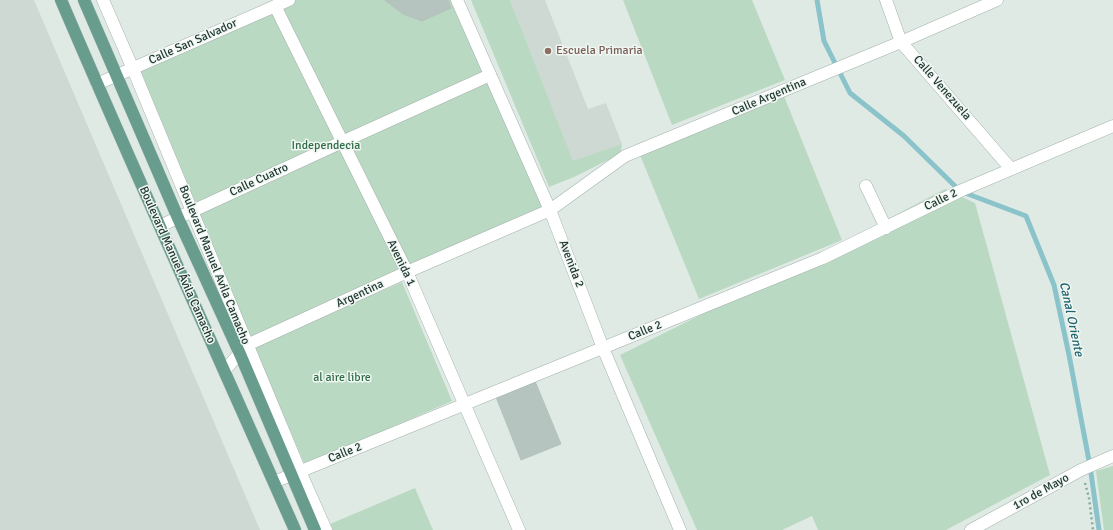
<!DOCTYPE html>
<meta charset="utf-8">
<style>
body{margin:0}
canvas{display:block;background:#e0eae5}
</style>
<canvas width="1113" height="530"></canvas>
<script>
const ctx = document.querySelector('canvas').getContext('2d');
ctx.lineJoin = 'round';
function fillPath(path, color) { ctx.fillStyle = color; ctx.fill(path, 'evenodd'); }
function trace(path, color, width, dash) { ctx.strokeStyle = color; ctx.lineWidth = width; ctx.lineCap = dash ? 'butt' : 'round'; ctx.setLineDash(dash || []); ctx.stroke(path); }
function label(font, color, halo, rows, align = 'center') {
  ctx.font = font + ' Signika,sans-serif'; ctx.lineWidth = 3; ctx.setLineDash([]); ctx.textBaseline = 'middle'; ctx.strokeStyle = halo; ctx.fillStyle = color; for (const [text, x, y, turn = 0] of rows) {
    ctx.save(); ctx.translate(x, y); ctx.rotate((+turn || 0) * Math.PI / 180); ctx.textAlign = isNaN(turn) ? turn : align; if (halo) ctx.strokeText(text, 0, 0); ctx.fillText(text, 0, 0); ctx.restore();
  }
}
fillPath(new Path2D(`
 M0,0H34L260,530H0Z
 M510,0H545L588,109L606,103L622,144L573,162Z`), '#ced9d4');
fillPath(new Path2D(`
 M292,0H454L545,209L251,338L134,69Z
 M471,0H510L573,161L622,144L620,154L574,177L549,187Z
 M623,0H752L785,80L672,125Z
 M784,96L842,240L699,299L640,155Z
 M945,189L975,203L1050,475L946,530H818L812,516L782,530H697L620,355L769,281Z
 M402,282L452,401L305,465L254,346Z
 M1113,466V530H1104L1096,471Z
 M415,488L433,530H333L330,524Z`), '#bad9c2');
trace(new Path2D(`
 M817,0L824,41L850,93L904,136L960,191L1026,216L1054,285L1069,355L1090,466L1099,530`), '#8bc3cb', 5);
const building = new Path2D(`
 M385,0H448L451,8L422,21L403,14Z
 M535,381L561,444L521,460L496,397Z`);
fillPath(building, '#b5c4be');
trace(building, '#b3c3bc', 1);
const pedestrian = new Path2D(`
 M275,6L407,272
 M160,226L342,142L490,75`);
const minor = new Path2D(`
 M103,0L133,69L300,471L326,530
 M457,0L550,210L603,348L680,530
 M886,0L901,42L1011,169
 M97,84L289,0
 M866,186L886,228
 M407,272L519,530
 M224,371L247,345L407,272L550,210L625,156L901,42L997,0
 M274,482L823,258L960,191L1113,126
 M971,530L1081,470L1113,456`);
const primary = new Path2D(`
 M61,0C137,178 217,354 295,530
 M84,0L178,218L240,354L315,530`);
trace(pedestrian, '#a3b1ac', 13);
trace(minor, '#a3b1ac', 13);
trace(primary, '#c1c7c6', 13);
trace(new Path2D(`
 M1085,483L1089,498L1093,530`), '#83ab9d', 2.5, [2, 3]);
trace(pedestrian, '#fff', 12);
trace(minor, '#fff', 12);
trace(primary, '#689c8d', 12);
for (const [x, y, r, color] of [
 [548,51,4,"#8d6e63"]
]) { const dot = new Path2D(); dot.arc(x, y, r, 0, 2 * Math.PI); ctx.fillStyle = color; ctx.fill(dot); trace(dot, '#f0f7f3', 1.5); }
label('12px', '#223832', '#f0f7f3', [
 ["Calle San Salvador",193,42,-24],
 ["Calle Venezuela",942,88,49],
 ["Calle Argentina",769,97,-23],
 ["Calle Cuatro",259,180,-25],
 ["Calle 2",941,200,-26],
 ["Avenida 1",401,263,64],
 ["Avenida 2",571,264,69],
 ["Boulevard Manuel Ávila Camacho",177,265,66],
 ["Boulevard Manuel Avila Camacho",214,265,68],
 ["Argentina",360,294,-25],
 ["Calle 2",645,331,-22],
 ["Calle 2",345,453,-22],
 ["1ro de Mayo",1041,492,-29]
]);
label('12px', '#785e54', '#f0f7f3', [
 ["Escuela Primaria",556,51]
], 'left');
label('12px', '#2f6c45', '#f0f7f3', [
 ["Independecia",326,146],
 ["al aire libre",342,378]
]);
label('italic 13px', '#21646f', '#f0f7f3', [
 ["Canal Oriente",1071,319,78]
]);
</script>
